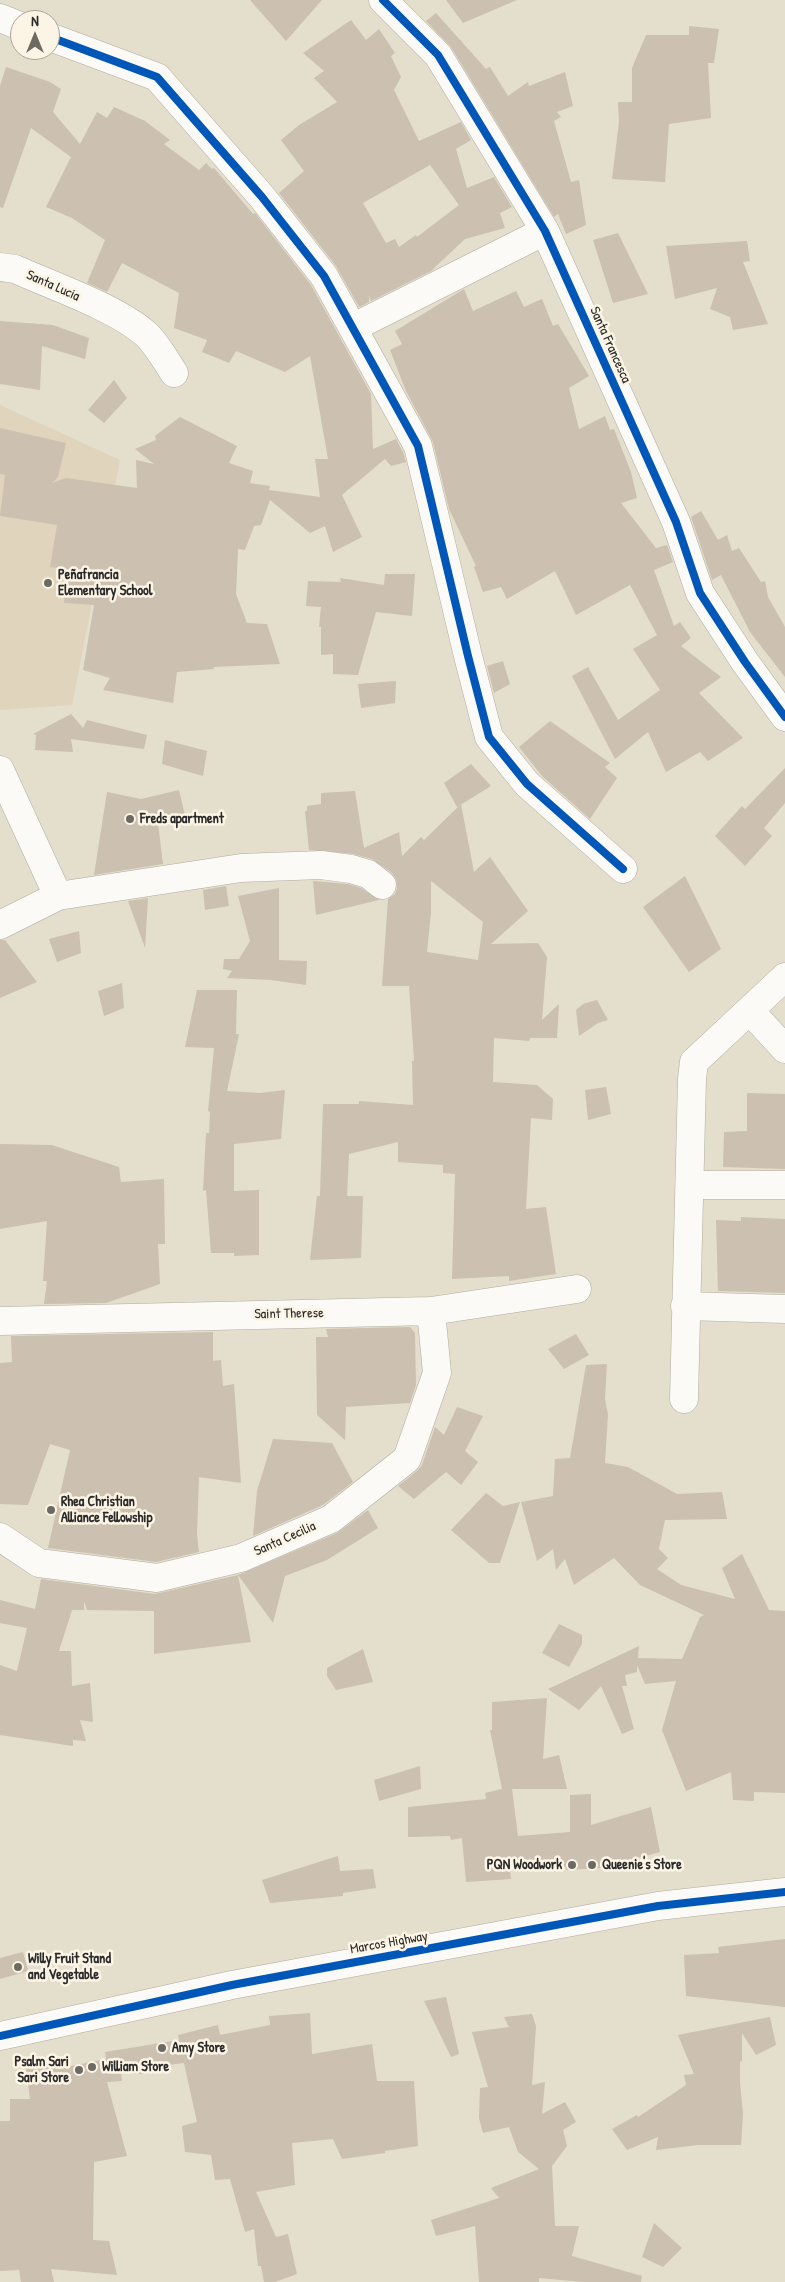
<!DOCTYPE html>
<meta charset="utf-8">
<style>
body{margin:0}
#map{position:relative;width:785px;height:2282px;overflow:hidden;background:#e4decc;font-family:"Patrick Hand",sans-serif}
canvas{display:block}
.north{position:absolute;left:10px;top:10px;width:50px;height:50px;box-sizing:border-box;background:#fcf5e5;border:1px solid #a8a49b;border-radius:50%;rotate:0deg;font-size:14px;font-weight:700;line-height:20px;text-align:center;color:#2b2b2b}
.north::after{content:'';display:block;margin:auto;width:18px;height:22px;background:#6c6a63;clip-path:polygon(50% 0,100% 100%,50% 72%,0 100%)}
</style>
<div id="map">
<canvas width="785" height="2282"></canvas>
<div class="north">N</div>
</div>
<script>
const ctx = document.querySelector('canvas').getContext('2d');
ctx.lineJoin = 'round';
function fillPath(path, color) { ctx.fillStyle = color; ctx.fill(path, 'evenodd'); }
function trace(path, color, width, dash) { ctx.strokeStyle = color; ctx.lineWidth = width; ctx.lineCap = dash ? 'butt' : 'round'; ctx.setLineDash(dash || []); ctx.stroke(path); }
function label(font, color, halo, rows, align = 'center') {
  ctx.font = font + ' "Patrick Hand",sans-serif'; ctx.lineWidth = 5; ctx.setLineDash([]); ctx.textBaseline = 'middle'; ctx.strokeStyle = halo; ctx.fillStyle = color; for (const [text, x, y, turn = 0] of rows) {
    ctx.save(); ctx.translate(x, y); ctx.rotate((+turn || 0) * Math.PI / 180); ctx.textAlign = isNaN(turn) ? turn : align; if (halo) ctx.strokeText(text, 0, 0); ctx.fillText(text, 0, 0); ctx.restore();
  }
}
fillPath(new Path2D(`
 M0,405L120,460L72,705L0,710Z`), '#e0d4bc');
fillPath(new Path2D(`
 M250,0H322L286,41Z
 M446,0H517L463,23Z
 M436,13L486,69L490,67L508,96L528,82L529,86L565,72L573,106L557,112L561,117L554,121L571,182L579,180L586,225L566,234L558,214L554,217L451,47L426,21Z
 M351,20L366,40L379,29L395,53L391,56L401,77L394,90L419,141L461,122L471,140L456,149L467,188L494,177L512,207L500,213L505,228L465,239L431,271L371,301L369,296V302L359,307L336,266L279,193L304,171L281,140L299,125L337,102L314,78L324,71L303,53ZM430,165L459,205L417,237L416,235L399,247L395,239L386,243L363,203Z
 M689,26L719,29L714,63H708L711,118L669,124L665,182L612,179L619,122L618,102H632V68L646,35H689Z
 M6,67L50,82L61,89L53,112L80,144L97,112L107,118L114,107L145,121L170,140L164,144L199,170L206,163L212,169L214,168L253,214L255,213L311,285L371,394L373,449L396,439L403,452L406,462L391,466L385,459L342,495L362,537L333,552L325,526L310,533L270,500L261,525L254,526L245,550L238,549L236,594L247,623L267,624L280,664L214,667V669L177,672L173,703L103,690L110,678L83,670L94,605L64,603L66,569L50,567L57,525L0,516L5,475L0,474V428L66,443L58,477L52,483L66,478L137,488L136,460L154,464L135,449L156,440L155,436L180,417L237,446L229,463L253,471L250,483L270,486L269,490L320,497L315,459H328L310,356L285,372L236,351L229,363L202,352L207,340L174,328L179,293L122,263L107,292L87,283L105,240L72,218L46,207L71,157L31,128L3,208L0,207V86Z
 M618,233L648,294L613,303L593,240Z
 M747,241L750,261L743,262L768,324L733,330L730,317L710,309L717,288L675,299L666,246Z
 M464,289L473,311L516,291L524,307L542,299L553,326L558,324L589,376L569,388L579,429L605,416L610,430L614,429L631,472L637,498L621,503L656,548L667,545L673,562L654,570L674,626L680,622L691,638L681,646L721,677L699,693L743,738L708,761L700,752L666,772L648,732L615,759L572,676L588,667L618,720L660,690L633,649L657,635L630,585L576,615L555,571L507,599L501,587L483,592L474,567L476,566L449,509L433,442L406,391L390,350L402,344L395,331Z
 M0,321L53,325L89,338L85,359L42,346L40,390L0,384Z
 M114,380L127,398L104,423L88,410Z
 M701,511L718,540L727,535L732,551L739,548L761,582L765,581L768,597L785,627V677L750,632L721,575L712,580L691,517Z
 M385,574H415L412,616L376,612L358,675L333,674V654L321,655V627H319L321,607L306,606L308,581L341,582L340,578L384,585Z
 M503,661L510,684L494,693L487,666Z
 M396,681L395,703L361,708L358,684Z
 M71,714L83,728L87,720L147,735L144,749L71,739L73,752L35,750L36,735L33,734Z
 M550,721L610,763L605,767L617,778L590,819L542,776L519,747Z
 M165,740L207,751L203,776L162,764Z
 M471,764L491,786L457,807L444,783Z
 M785,768V803L764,828L772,836L745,866L715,836L742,806L745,809Z
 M179,790L185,815H157L163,864L94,875L107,792L141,799Z
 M355,791L364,848L399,832L402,856L421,837L424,840L461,804L474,872L490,857L528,911L491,944L538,943L547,957L542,1020L559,1004L557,1038H530L529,1041L494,1038L493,1082L537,1085L553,1099L552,1120L531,1118L526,1209L546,1207L556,1274L509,1281V1276L452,1279L455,1174L443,1173V1165L398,1162V1142L349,1154L347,1196H363L361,1258L310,1260L317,1196H320L323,1104H359V1101L413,1105L412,1061H414L409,986H382L388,899L395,894L397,888L396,879L392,873L372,859L353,854L309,850L305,811H307V806L321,804V793ZM431,881L483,922L478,960L427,952L431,912Z
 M685,876L721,949L689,972L643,907Z
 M313,881L348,884L361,888L379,900L316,915Z
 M226,886L229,906L205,910L203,890Z
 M279,888V960L307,961L306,985L271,980L227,978L232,971L223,969L224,959H239L250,941L238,896Z
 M148,898L145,948L128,901Z
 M79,931L81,953L57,962L49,939Z
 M0,940H5L37,982L0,998Z
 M122,983L124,1008L104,1016L98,991Z
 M197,990H237L236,1034H239L227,1091L260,1093L285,1090L281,1139L234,1144V1191L259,1190V1255L234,1256V1253H211L206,1190L203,1191L206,1133H209L210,1112L208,1111L214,1048L185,1047Z
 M597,1000L608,1020L598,1023L579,1036L576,1010L583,1004Z
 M606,1087L611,1114L588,1120L585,1090Z
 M747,1093L785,1094V1169L723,1167L724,1132L747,1131Z
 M0,1144L52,1145L119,1167L121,1182L164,1179L165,1244H158L160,1284L106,1303L44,1304L47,1281H43L47,1221L0,1229Z
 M741,1217L785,1219V1293L718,1291L716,1220L741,1221Z
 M410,1327L415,1333L416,1385L410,1403L346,1407L345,1440L317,1415L316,1337H328L326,1329Z
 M213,1332V1361L221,1360L223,1386L234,1384L241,1483L199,1477L197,1534L199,1552L156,1562L48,1548L70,1450L50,1444L28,1505L0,1504V1363L12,1362L11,1336Z
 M576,1334L589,1355L564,1369L548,1349Z
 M607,1364L605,1399L608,1414L605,1463L628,1467L677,1494L722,1492L727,1519L665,1520L659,1549L668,1558L657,1569L681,1585L735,1599L722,1568L742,1554L769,1610L785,1611V1793L754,1792V1801L733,1800L731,1772L686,1791L662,1730L676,1681L645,1684L637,1665V1672L625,1675L627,1686H622L634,1729L622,1734L601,1686L579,1710L548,1689L639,1646L638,1658L682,1659L700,1617L704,1615L640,1585L614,1558L574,1585L565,1559L556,1570L553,1549L537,1561L521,1502L553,1496L555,1459L570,1458L586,1365Z
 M457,1407L483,1416L465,1451L478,1462L461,1485L446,1472L414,1499L398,1486L417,1471L422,1465L435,1427L444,1435Z
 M273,1439L332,1443L353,1482L323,1505L253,1536L257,1491Z
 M486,1493L503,1506L520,1502L500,1563H489L451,1530Z
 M368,1510L378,1528L327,1560L285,1576L273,1623L238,1575L337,1533Z
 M238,1575L251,1642L154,1654V1611L87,1610L84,1601V1610H72L59,1651H71L72,1686L90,1683L93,1722L80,1720L86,1741L73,1740V1746L0,1735V1665L17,1671L27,1628L0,1623V1600L35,1609L41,1579L155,1594Z
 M559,1624L582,1635V1644L569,1667L542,1653Z
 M363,1649L373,1682L336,1690L327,1676V1668Z
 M547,1698L543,1759L559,1755L567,1789H512L518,1836L570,1832V1795L591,1794V1825L651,1807L660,1852L601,1868L566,1870V1867L510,1870L511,1879L466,1882L462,1838L451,1840L450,1836L408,1837V1807L486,1799L485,1793L502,1789L490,1730H492V1702Z
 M420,1766L421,1789L379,1801L374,1780Z
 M338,1856L340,1871L373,1869L376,1888L343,1893V1896L270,1903L262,1880Z
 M785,1939V2007L686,1996L684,1955L719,1953L718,1947Z
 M23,1952L28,1971L0,1979V1958Z
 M446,1997L459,2054L451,2057L424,2001Z
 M310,2013L312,2054L372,2044L377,2081H414L418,2146L385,2151V2153L342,2159L333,2139L292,2143L295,2185L256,2192L276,2237L288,2234L297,2274L275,2282H264L261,2266H258L254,2229L245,2232L230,2179L215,2180L211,2155L185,2152L182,2126L197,2122L184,2063L144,2068V2074L121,2073L122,2081L107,2082L127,2156L94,2162L93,2240L109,2241L117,2275L51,2269L54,2282H21L19,2270L0,2271V2121H10V2099H30L26,2067L60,2063L61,2068L106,2059L105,2052L179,2040L178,2035L218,2025L220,2035L270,2025L269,2016Z
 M532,2014L536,2026L532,2085L545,2082L542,2114L565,2102L576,2122L563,2130L567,2146L552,2166L555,2226H579L572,2256L642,2276L641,2282H583L539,2278V2282H479L475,2226L436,2236L431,2220L499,2198L491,2188L539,2169L518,2152L509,2127L483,2133L479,2118L480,2088L488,2087L472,2032L509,2027L504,2017Z
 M770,2017L776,2045L756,2055L742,2033V2061L740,2062V2083L743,2114L741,2145H698L656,2150L658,2137L627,2150L612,2129L637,2115L638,2117L686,2085L684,2075L694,2074L678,2035Z
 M654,2223L682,2248L663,2267L642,2257Z`), '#ccc0b0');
const minor = new Path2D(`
 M383,0L438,55L545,231L676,522L700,593L745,662L785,717
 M0,18L20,26
 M50,37L157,77L262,197L324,276L418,446L468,656L489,737L527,784L623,869
 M0,267L15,269C53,286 117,308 147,335C158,346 166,361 174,373
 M354,327L545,231
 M0,770L58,896L0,925
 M58,896L241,868L321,865L351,869L368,874L382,885
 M750,1011L785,1049
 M690,1185H785
 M685,1306L785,1309
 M0,1321L431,1311L577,1289
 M684,1399L692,1079L694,1062L785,977
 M0,1537L39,1563L157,1578L241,1558L331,1519L407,1459L437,1373L431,1311`);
const major = new Path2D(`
 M0,2036L232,1985L658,1906L785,1892`);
trace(minor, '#b0aca1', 29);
trace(major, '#b0aca1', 29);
trace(minor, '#fbfaf7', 28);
trace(major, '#fbfaf7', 28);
trace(new Path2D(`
 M383,0L438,55L545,231L676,522L700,593L745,662L785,717
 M50,37L157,77L262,197L324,276L418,446L468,656L489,737L527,784L623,869
 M0,2036L232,1985L658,1906L785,1892`), '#0057b8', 8);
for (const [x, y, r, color] of [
 [48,583,5,"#6c6a63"],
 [130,819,5,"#6c6a63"],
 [51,1510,5,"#6c6a63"],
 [572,1865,5,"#6c6a63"],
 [592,1865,5,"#6c6a63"],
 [18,1967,5,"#6c6a63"],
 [162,2048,5,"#6c6a63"],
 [92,2067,5,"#6c6a63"],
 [79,2070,5,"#6c6a63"]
]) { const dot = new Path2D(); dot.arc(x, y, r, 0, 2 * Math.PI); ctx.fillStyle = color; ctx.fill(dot); trace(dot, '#fcf5e5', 2); }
label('14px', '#2b2b2b', '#fcf5e5', [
 ["Santa Lucia",53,286,24],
 ["Santa Francesca",610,345,66],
 ["Saint Therese",289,1314,-1],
 ["Santa Cecilia",285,1539,-24],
 ["Marcos Highway",389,1943,-10]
]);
label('bold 14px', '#2b2b2b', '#fcf5e5', [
 ["Peñafrancia",58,575],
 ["Elementary School",58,591],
 ["Freds apartment",140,819],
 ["Rhea Christian",61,1502],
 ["Alliance Fellowship",61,1518],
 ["PQN Woodwork",562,1865,"right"],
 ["Queenie's Store",602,1865],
 ["Willy Fruit Stand",28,1959],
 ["and Vegetable",28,1975],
 ["Amy Store",172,2048],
 ["Psalm Sari",69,2062,"right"],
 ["Sari Store",69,2078,"right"],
 ["William Store",102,2067]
], 'left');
</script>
